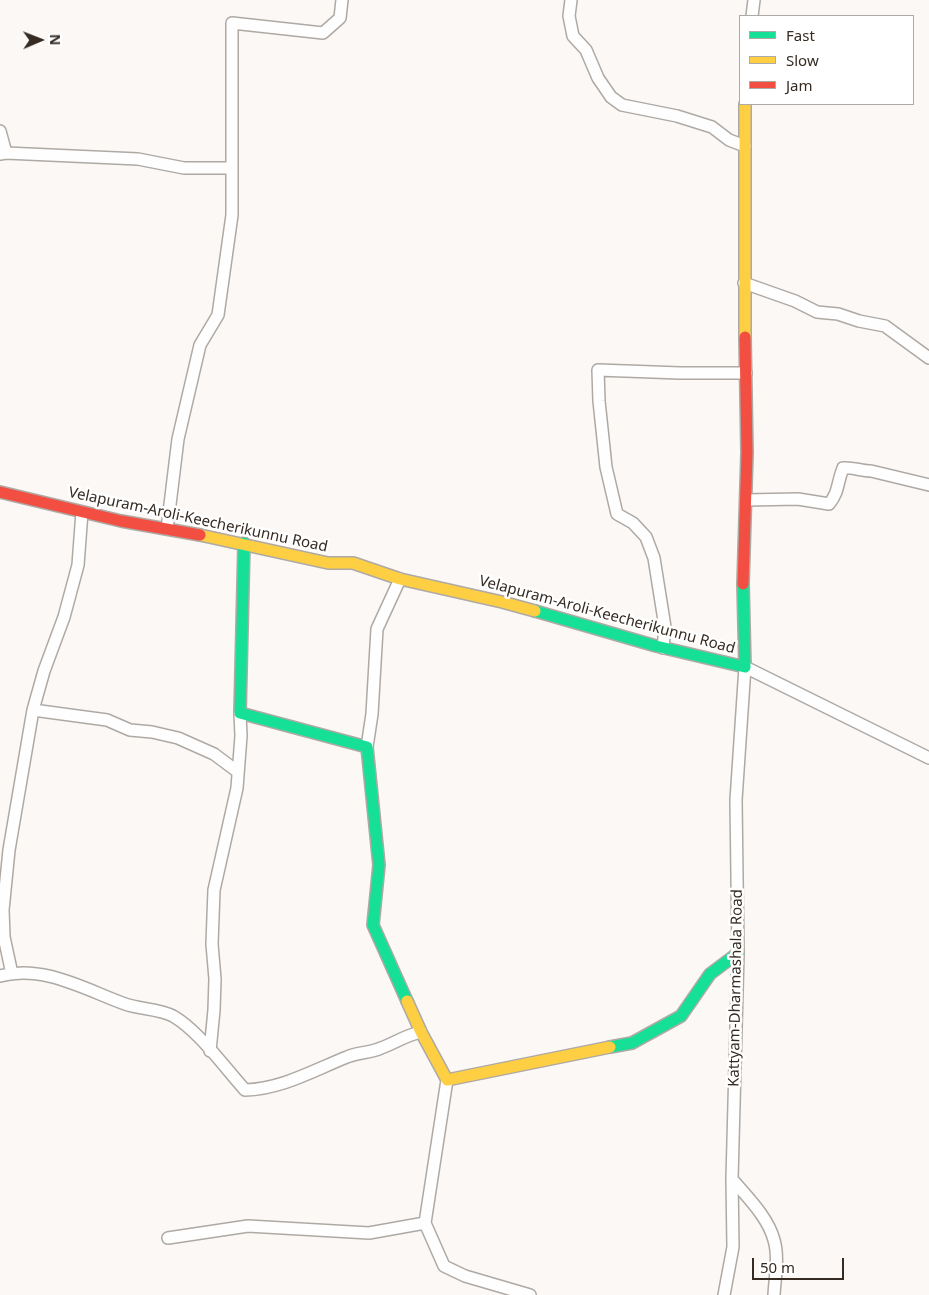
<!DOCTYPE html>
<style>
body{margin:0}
#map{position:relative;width:929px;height:1295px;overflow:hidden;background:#fbf8f6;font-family:"Noto Sans",sans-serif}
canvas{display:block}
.legend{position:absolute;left:739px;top:15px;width:175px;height:90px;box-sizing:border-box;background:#fff;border:1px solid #aeaaa7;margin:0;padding:6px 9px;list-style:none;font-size:15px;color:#352b22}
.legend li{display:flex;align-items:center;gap:10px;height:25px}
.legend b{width:25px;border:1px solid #aeaaa7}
.north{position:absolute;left:15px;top:15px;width:50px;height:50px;-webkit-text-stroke:4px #fff;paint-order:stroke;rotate:89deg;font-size:14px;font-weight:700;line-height:20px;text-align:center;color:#352b22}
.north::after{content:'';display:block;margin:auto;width:18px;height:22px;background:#352b22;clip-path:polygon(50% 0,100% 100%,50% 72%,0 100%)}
.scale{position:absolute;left:752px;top:1258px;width:92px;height:22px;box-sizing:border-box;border:2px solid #352b22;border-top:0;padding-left:6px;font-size:15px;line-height:18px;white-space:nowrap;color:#352b22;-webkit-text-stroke:4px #fff;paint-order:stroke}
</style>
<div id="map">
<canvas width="929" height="1295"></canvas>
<ul class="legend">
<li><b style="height:6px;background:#16e098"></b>Fast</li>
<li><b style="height:6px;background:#ffcf43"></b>Slow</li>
<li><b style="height:6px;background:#f24e42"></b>Jam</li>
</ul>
<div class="north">N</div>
<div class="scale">50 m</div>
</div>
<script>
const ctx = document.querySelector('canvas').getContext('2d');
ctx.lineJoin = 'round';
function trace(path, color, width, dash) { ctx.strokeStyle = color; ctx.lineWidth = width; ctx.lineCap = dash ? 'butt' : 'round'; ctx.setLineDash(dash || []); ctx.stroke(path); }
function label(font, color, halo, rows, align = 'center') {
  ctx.font = font + ' "Noto Sans",sans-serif'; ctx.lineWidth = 5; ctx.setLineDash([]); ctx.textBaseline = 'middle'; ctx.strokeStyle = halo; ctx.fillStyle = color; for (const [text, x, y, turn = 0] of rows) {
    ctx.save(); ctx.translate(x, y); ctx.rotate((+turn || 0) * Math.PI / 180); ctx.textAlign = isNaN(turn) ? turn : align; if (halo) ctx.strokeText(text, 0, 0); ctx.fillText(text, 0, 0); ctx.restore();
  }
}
const street = new Path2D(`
 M571,0L569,16L573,36L586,50L598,78L611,97L622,105L677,116L712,127L729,140L745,146
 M752,16L754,0
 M0,131L6,153L0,154
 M6,153L138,159L184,168H231
 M744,283L795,301L817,312L838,314L859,321L885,326L929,358
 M746,500L798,499L829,504C839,492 837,483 843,468C853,467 861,471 871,471L929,485
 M167,529L178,439L200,345L218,315L232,215V23L323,33L340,18L342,0
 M663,648L665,627L654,558L646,537L633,523L617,514L606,467L599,401L598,370L680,373H746
 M33,710L107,720L130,730L152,732L178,738L214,754L238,772
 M367,747L372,714L377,629L400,579
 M12,974L4,937L3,910L9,850L33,710L44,671L64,617L78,565L82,512
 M0,976C43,964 86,990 125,1004C139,1009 160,1009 173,1016C199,1031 225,1068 245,1090C282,1089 314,1070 347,1057C358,1052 371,1053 381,1048C395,1043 406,1035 421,1032
 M210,1051L214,1010L215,979L212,944L214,890L237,788L241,736L240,713
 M447,1080L425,1223L444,1266L465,1276L530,1295
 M168,1238L248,1226L369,1233L425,1223
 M724,1295L733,1247L732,1179
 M774,1295C775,1277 779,1257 774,1240C768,1217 747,1197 732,1179L738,953L736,800L745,667L929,758`);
const fast = new Path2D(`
 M244,543L240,713L367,747L379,865L373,925L407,1001
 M535,611L656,646L745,667L743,584
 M610,1047L632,1043L681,1016L710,974L738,953`);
const slow = new Path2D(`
 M745,337V104
 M200,535L328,563H353L400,579L502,602L535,611
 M407,1001L421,1032L447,1080L610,1047`);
const jam = new Path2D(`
 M0,492L121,521L200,535
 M743,584L747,453L745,337`);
trace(street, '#afa9a4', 14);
trace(fast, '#afa9a4', 14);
trace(slow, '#afa9a4', 14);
trace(jam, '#afa9a4', 14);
trace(street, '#fefefe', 11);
trace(fast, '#16e098', 11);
trace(slow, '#ffcf43', 11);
trace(jam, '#f24e42', 11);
label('15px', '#352b22', '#fff', [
 ["Velapuram-Aroli-Keecherikunnu Road",198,520,12],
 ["Velapuram-Aroli-Keecherikunnu Road",607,615,15],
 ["Kattyam-Dharmashala Road",736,988,-89]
]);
</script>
